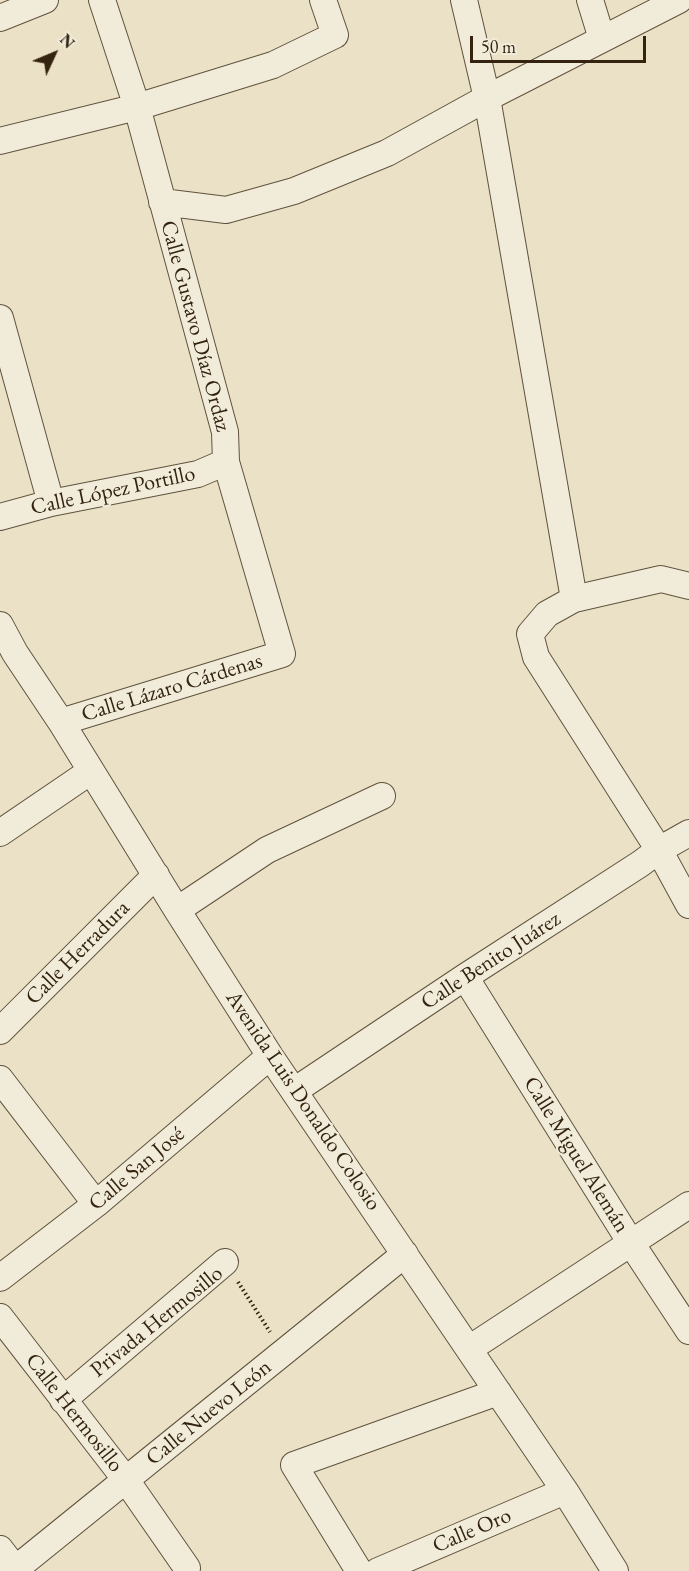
<!DOCTYPE html>
<meta charset="utf-8">
<style>
body{margin:0}
#map{position:relative;width:689px;height:1571px;overflow:hidden;background:#eae1c6;font-family:"EB Garamond",serif}
canvas{display:block}
.north{position:absolute;left:24px;top:24px;width:60px;height:60px;-webkit-text-stroke:4px #f1ecda;paint-order:stroke;rotate:46deg;font-size:16px;font-weight:700;line-height:24px;text-align:center;color:#33230f}
.north::after{content:'';display:block;margin:auto;width:21px;height:27px;background:#33230f;clip-path:polygon(50% 0,100% 100%,50% 72%,0 100%)}
.scale{position:absolute;left:470px;top:36px;width:176px;height:27px;box-sizing:border-box;border:3px solid #33230f;border-top:0;padding-left:8px;font-size:18px;line-height:21px;white-space:nowrap;color:#33230f;-webkit-text-stroke:4px #f1ecda;paint-order:stroke}
</style>
<div id="map">
<canvas width="689" height="1571"></canvas>
<div class="north">N</div>
<div class="scale">50 m</div>
</div>
<script>
const ctx = document.querySelector('canvas').getContext('2d');
ctx.lineJoin = 'round';
function trace(path, color, width, dash) { ctx.strokeStyle = color; ctx.lineWidth = width; ctx.lineCap = dash ? 'butt' : 'round'; ctx.setLineDash(dash || []); ctx.stroke(path); }
function label(font, color, halo, rows, align = 'center') {
  ctx.font = font + ' "EB Garamond",serif'; ctx.lineWidth = 4.5; ctx.setLineDash([]); ctx.textBaseline = 'middle'; ctx.strokeStyle = halo; ctx.fillStyle = color; for (const [text, x, y, turn = 0] of rows) {
    ctx.save(); ctx.translate(x, y); ctx.rotate((+turn || 0) * Math.PI / 180); ctx.textAlign = isNaN(turn) ? turn : align; if (halo) ctx.strokeText(text, 0, 0); ctx.fillText(text, 0, 0); ctx.restore();
  }
}
const minor = new Path2D(`
 M464,0L487,98L574,599
 M590,0L602,39
 M0,18L45,0
 M0,141L137,107L273,65L335,35L323,0
 M162,202L226,210L294,191L387,153L487,98L679,0
 M0,318L51,503
 M0,517L51,503L198,474L226,462
 M689,586L661,579L574,599L547,614L530,634L536,657L659,850L689,905
 M0,625L15,653L61,722L177,910L270,1056L565,1491L615,1571
 M61,722L282,654L226,462L225,432L137,107L102,0
 M0,833L91,771
 M177,910L267,850L382,796
 M465,977L631,1243L689,1331
 M0,1031L156,875
 M0,1079L96,1204
 M294,1091L465,977L640,864L659,850L689,833
 M0,1278L96,1204L270,1056
 M0,1317L126,1480L187,1568
 M469,1349L689,1205
 M63,1400L225,1262
 M0,1549L17,1571
 M13,1571L405,1254
 M359,1571L294,1465L498,1392
 M378,1571L565,1491`);
trace(minor, '#61523d', 28);
trace(new Path2D(`
 M238,1282L270,1332`), '#33230f', 4, [1.5, 3]);
trace(minor, '#f1ecda', 26);
label('22px', '#33230f', '#f1ecda', [
 ["Calle Gustavo Díaz Ordaz",195,326,75],
 ["Calle López Portillo",113,491,-12],
 ["Calle Lázaro Cárdenas",172,688,-17],
 ["Calle Herradura",78,953,-45],
 ["Calle Benito Juárez",491,961,-33],
 ["Avenida Luis Donaldo Colosio",303,1101,56],
 ["Calle Miguel Alemán",576,1155,58],
 ["Calle San José",137,1169,-40],
 ["Privada Hermosillo",157,1322,-39],
 ["Calle Hermosillo",74,1413,52],
 ["Calle Nuevo León",209,1413,-39],
 ["Calle Oro",472,1531,-23]
]);
</script>
